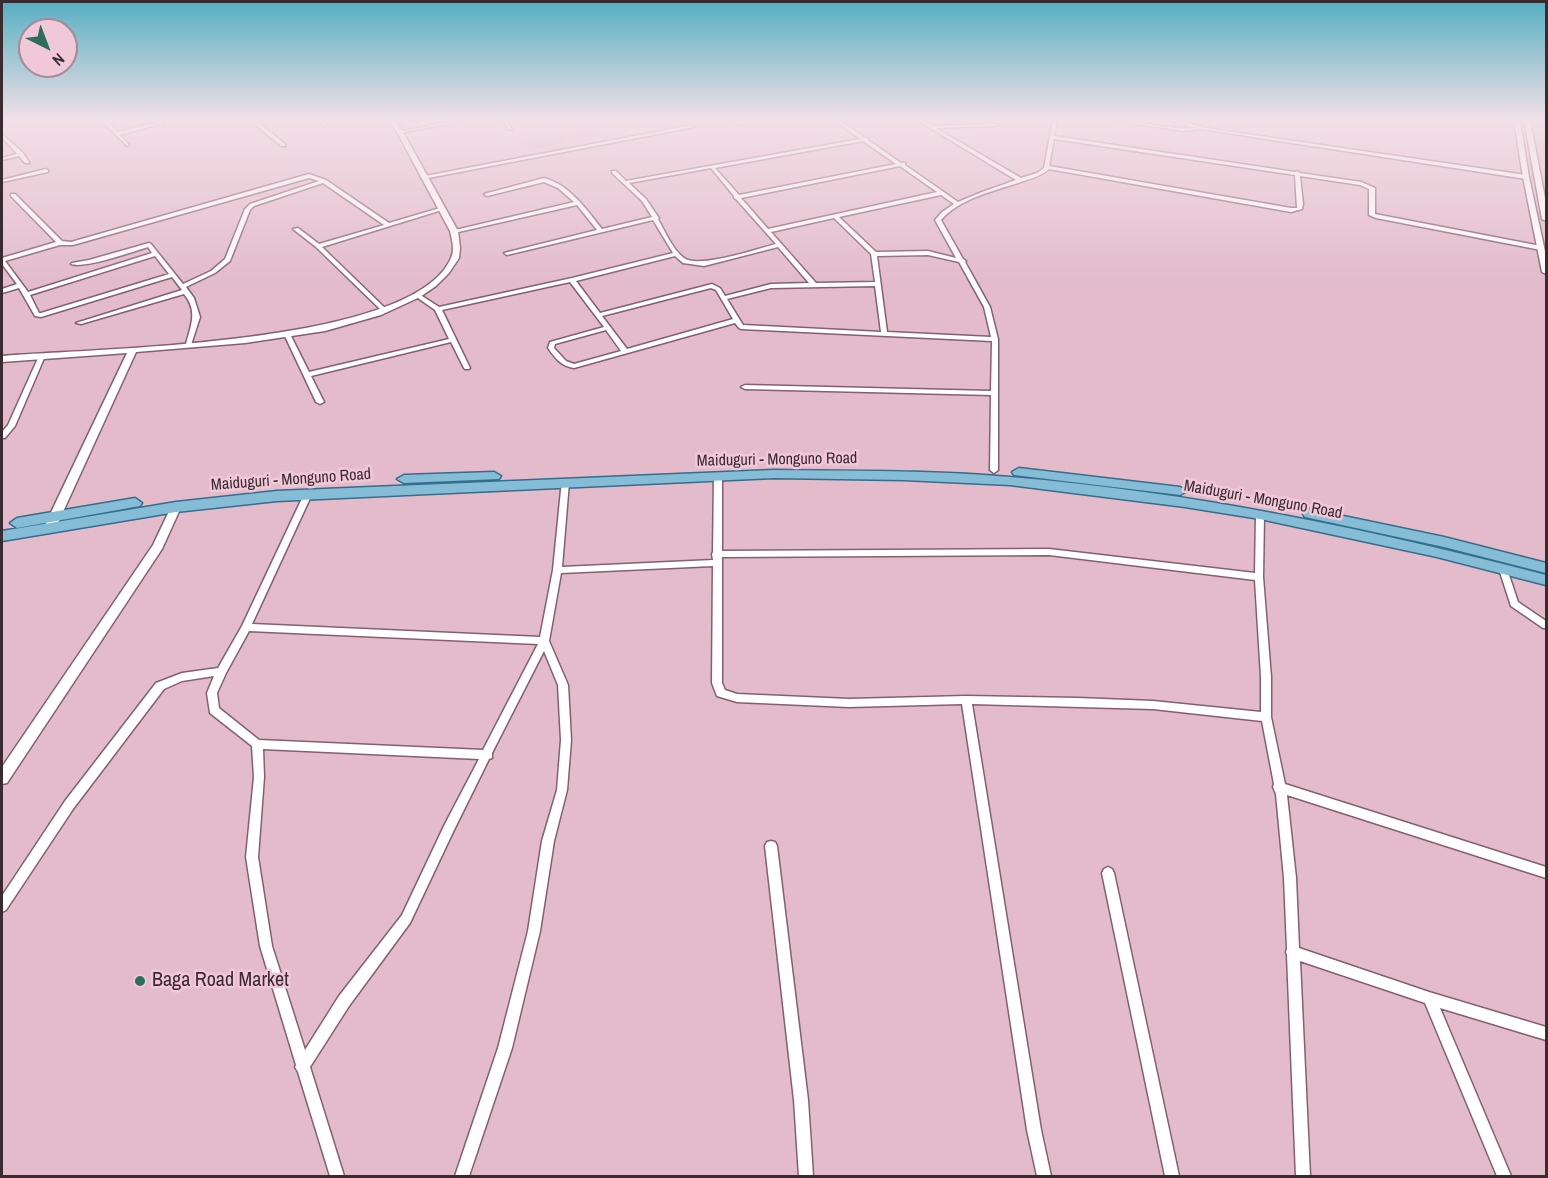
<!DOCTYPE html>
<style>
body{margin:0}
#map{position:relative;width:1548px;height:1178px;overflow:hidden;background:#e3bbca;font-family:"Archivo Narrow",sans-serif}
canvas{display:block}
.frame{position:absolute;inset:0;border:3px solid #3a2b31;pointer-events:none}
.north{position:absolute;left:18px;top:18px;width:60px;height:60px;box-sizing:border-box;background:#f0c8d7;border:2px solid #a78995;border-radius:50%;rotate:138deg;font-size:16px;font-weight:700;line-height:24px;text-align:center;color:#3a2b31}
.north::after{content:'';display:block;margin:auto;width:21px;height:27px;background:#2d6d5c;clip-path:polygon(50% 0,100% 100%,50% 72%,0 100%)}
</style>
<div id="map">
<canvas width="1548" height="1178"></canvas>
<div class="frame"></div>
<div class="north">N</div>
</div>
<script>
const ctx = document.querySelector('canvas').getContext('2d');
ctx.lineJoin = 'round';
function fillPath(path, color) { ctx.fillStyle = color; ctx.fill(path, 'evenodd'); }
function trace(path, color, width, dash) { ctx.strokeStyle = color; ctx.lineWidth = width; ctx.lineCap = dash ? 'butt' : 'round'; ctx.setLineDash(dash || []); ctx.stroke(path); }
function label(font, color, halo, rows, align = 'center') {
  ctx.font = font + ' "Archivo Narrow",sans-serif'; ctx.lineWidth = 5; ctx.setLineDash([]); ctx.textBaseline = 'middle'; ctx.strokeStyle = halo; ctx.fillStyle = color; for (const [text, x, y, turn = 0] of rows) {
    ctx.save(); ctx.translate(x, y); ctx.rotate((+turn || 0) * Math.PI / 180); ctx.textAlign = isNaN(turn) ? turn : align; if (halo) ctx.strokeText(text, 0, 0); ctx.fillText(text, 0, 0); ctx.restore();
  }
}
fillPath(new Path2D(`
 M593,126L603,134L601,136L581,141L576,137L564,139L566,142L529,150L524,144L573,134L570,131Z`), '#ddadc0');
const minor = new Path2D(`
 M101,120H106L118,132L166,120H174L120,135L129,145L127,146Z
 M250,120H255L285,144V146H281Z
 M316,120H321L328,125L324,126Z
 M458,120H468L400,133L398,132Z
 M503,120H507L512,129H508Z
 M734,120H739L742,124L738,125Z
 M834,120H839L865,138H868V140L901,163H905V165L958,202L982,192L1016,180L917,120H923L932,126L998,124L996,126L936,128L1021,178L1037,173L1044,168L1053,120H1057L1054,136L1295,172L1297,171L1300,173L1361,182L1375,188V214L1541,246L1544,248L1541,250L1376,218L1369,215V189L1360,185L1300,176L1303,204L1302,209L1291,212L1049,169C1040,177 1029,179 1018,183C993,191 959,199 941,220L963,259L966,261L965,262L990,307L998,339V470L994,473L990,470L991,395L745,389L741,387L745,385L991,391L992,341L741,329L739,328L735,323L574,368C561,366 555,358 548,348L550,342L604,327L570,282L442,310L470,368L469,369H465L464,368L451,342L311,376L324,402L320,404L316,402L284,334L287,332L290,334L309,372L449,339L435,310L415,296V294H419L439,307L572,278L673,253L653,220L507,255L504,253L597,230L577,205L454,233L451,231L574,202L558,188L544,182L487,196L484,194L544,178C570,185 586,209 602,229L652,217L642,201L612,173V171H616L626,181L860,139ZM1054,139L1295,175L1297,208H1291L1049,166ZM863,141L896,164L739,195L715,168ZM900,166L937,192L768,229L741,198ZM711,168L734,196V198L736,199L776,244C757,249 698,269 684,258C672,249 665,231 658,219L659,218L646,199L629,183ZM941,195L954,204L942,212L935,220L956,258L928,251L876,252L839,217ZM834,218L871,254L875,282L816,283L771,232ZM778,247L809,283L771,284L725,296L720,288L712,284L600,313L576,281L675,256L683,263L704,266ZM928,255L959,262L984,307L991,337L887,332L877,256ZM875,286L881,332L743,325L727,299L771,288ZM711,288L716,290L733,319L627,349L602,316ZM606,330L621,351L574,364L566,361L554,348L555,344Z
 M1110,120C1139,120 1167,130 1196,128L1168,120H1176L1206,128L1526,175L1529,177L1526,179L1201,129L1184,131Z
 M692,125L694,127L423,179L420,177Z
 M2,134L23,153L29,162V163H25L19,156L2,160V158L17,154L2,137Z
 M46,169L48,170V172L2,182V180Z
 M309,174L326,180L389,223L440,208L445,209L322,247L386,309V311H382L316,247L293,229L298,228L319,244L384,225L323,183L254,206L250,210L230,261L215,273L186,287L194,298L200,317L191,345L189,346L186,344C191,325 198,311 184,294L81,324L76,323L182,290L172,277L41,317L35,316L19,288L2,293V289L17,284L2,264V258L56,242L11,196V194H15L62,241L71,242ZM309,178L319,181L250,204L245,209L225,259L211,271L183,284L151,244L149,243L89,260L72,263L71,264C84,269 132,252 148,247L152,253L28,292L5,261L60,245H73ZM155,256L169,274L41,313H39L30,295Z
 M42,354L45,356L15,426L5,438H2V432L8,425L39,356Z
 M718,473L722,476V551L1049,549L1255,573L1256,514L1257,512H1263L1264,514L1263,577L1271,677V717L1285,784L1546,867V878L1287,795L1296,878L1299,948L1429,992L1546,1027V1040L1440,1008L1511,1176H1497L1425,1003L1300,961L1310,1176H1296L1287,955L1286,952L1287,949L1284,878L1276,794L1273,787L1274,784L1262,721L1153,709L972,704L1041,1130L1051,1176H1037L1027,1130L962,704L849,707L737,702L717,696L712,683L713,566L561,573L549,641L568,685L571,740L567,790L554,841L540,931L512,1048L469,1176H455L498,1048L528,931L542,841L557,790L561,740L558,685L544,651L492,753V758L489,759L453,832L410,923L349,1006L310,1067L344,1176H330L298,1072L295,1067L296,1065L260,946L246,857L254,777L252,746L210,713L207,693L214,676L182,681L164,689L73,809L6,910L2,912V896L65,801L156,683L182,673L218,668L242,626L305,492L308,491L312,494L252,624L540,637L553,570L562,480H568L569,482L562,567L713,560L712,554L713,552L714,476ZM1049,555L1255,580L1261,677V712L1153,701L1078,698L966,696L849,699L737,694L725,690L722,683V557ZM249,631L538,644L483,750L259,740L219,708L217,693L226,673ZM263,749L479,759L445,824L402,915L339,996L305,1050L272,946L258,857L264,777Z
 M1503,566L1507,569L1518,602L1546,621V628H1543L1511,606L1499,569Z
 M771,841L775,842L777,846L808,1100L813,1176H799L794,1100L765,846L767,842Z
 M1108,867L1112,869L1114,873L1179,1176H1165L1102,873L1104,869Z`);
const tertiary = new Path2D(`
 M388,120H394L403,132L458,231L460,248L459,258L449,273L436,286L420,297L381,315L325,331L245,343L136,352L57,525L51,529L47,528L45,525L127,353L2,362V356C90,348 413,347 451,258C455,250 452,240 450,231L397,132Z
 M1514,120H1520L1529,177L1546,256V274L1542,272L1523,177Z
 M1524,120H1530L1546,203V221L1542,219Z
 M176,503L181,507L162,549L7,783L2,784V767L153,545L171,507Z`);
const primary = new Path2D(`
 M1019,468L1180,487L1187,491L1180,495L1014,475L1012,472Z
 M774,470C853,471 932,470 1010,477C1192,492 1370,529 1546,575V585L1437,557L1260,519L1185,507L1010,485L904,480L774,478L277,501L176,512L2,541V531L176,502L277,491Z
 M494,472L501,476L499,479L404,483L397,479L404,475Z
 M135,498L142,503L140,506L17,528L10,523L17,518Z
 M1310,509L1444,537L1546,563V573L1444,547L1305,517L1303,514Z`);
trace(minor, '#84606e', 3);
trace(tertiary, '#84606e', 3);
trace(primary, '#366d8c', 3);
fillPath(minor, '#fff');
fillPath(tertiary, '#fff');
fillPath(primary, '#85bdd7');
const sky = ctx.createLinearGradient(0, 0, 0, 285);
sky.addColorStop(0, '#55afc2');
sky.addColorStop(0.42, '#f2e0e7');
sky.addColorStop(1, '#f2e0e700');
ctx.fillStyle = sky;
ctx.fillRect(0, 0, 1548, 285);
for (const [x, y, r, color] of [
 [140,981,6,"#2d6d5c"]
]) { const dot = new Path2D(); dot.arc(x, y, r, 0, 2 * Math.PI); ctx.fillStyle = color; ctx.fill(dot); trace(dot, '#f0c8d7', 2); }
label('16px', '#3a2b31', '#f0c8d7', [
 ["Maiduguri - Monguno Road",777,460,-1],
 ["Maiduguri - Monguno Road",291,480,-4],
 ["Maiduguri - Monguno Road",1263,500,10]
]);
label('20px', '#3a2b31', '#f0c8d7', [
 ["Baga Road Market",152,981]
], 'left');
</script>
